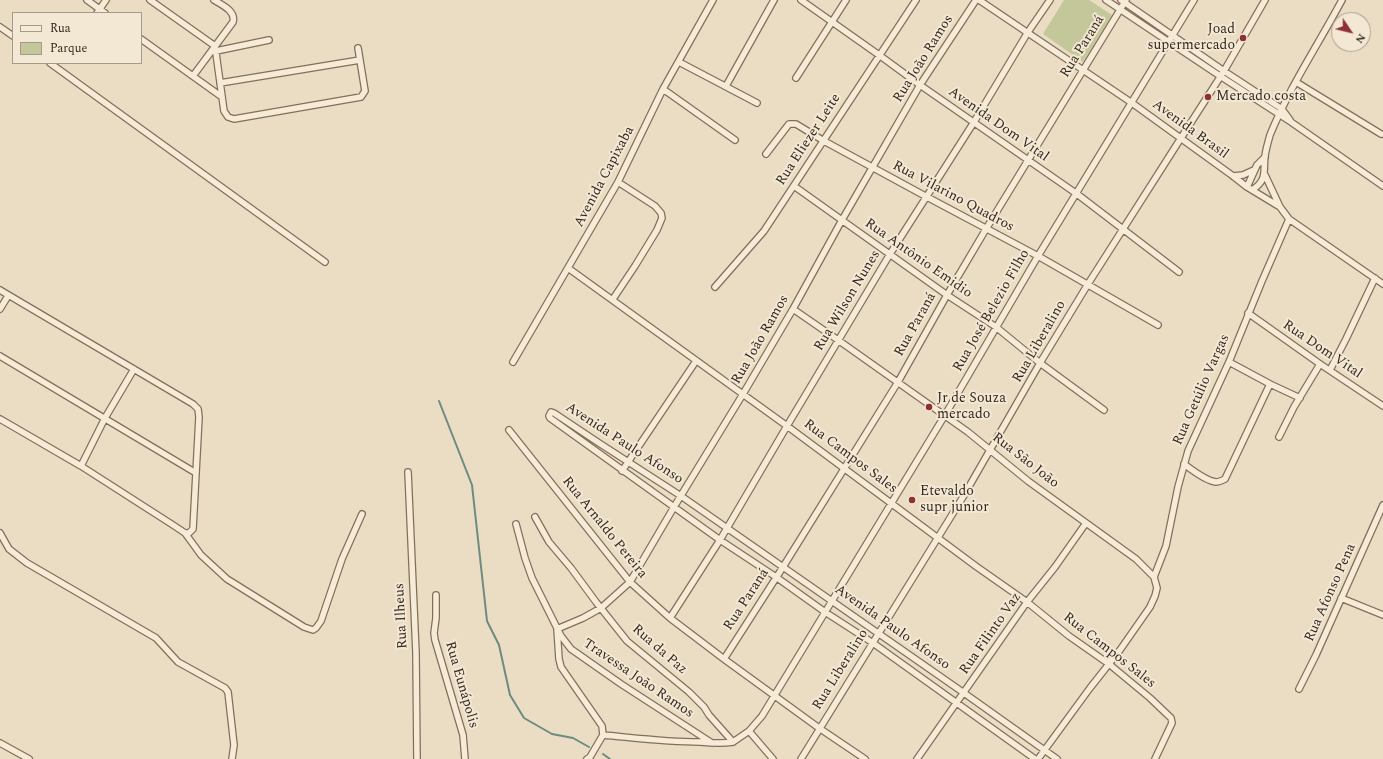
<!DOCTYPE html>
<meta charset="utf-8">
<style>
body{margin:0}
#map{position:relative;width:1383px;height:759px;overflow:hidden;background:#eaddc4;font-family:Spectral,serif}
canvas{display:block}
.legend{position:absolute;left:12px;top:12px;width:130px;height:52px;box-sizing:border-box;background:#f2e8d3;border:1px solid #a69b8b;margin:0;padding:5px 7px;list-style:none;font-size:12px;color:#34281f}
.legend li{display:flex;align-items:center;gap:8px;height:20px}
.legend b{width:20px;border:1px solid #a69b8b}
.north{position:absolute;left:1331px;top:12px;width:40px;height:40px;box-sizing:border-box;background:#f2e8d3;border:1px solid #a69b8b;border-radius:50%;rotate:125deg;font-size:11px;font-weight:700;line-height:16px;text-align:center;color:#34281f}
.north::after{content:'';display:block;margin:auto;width:14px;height:18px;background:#8d3135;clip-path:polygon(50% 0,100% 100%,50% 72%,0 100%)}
</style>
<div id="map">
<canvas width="1383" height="759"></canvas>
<ul class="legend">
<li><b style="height:5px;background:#f6ebd6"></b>Rua</li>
<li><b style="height:11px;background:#c3c799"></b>Parque</li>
</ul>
<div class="north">N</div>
</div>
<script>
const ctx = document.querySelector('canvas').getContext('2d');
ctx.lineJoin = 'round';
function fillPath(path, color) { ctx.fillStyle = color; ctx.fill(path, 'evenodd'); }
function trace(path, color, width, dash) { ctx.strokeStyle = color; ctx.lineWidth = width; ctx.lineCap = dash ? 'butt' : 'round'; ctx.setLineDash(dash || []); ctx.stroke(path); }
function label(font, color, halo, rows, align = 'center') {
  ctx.font = font + ' Spectral,serif'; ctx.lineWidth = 4; ctx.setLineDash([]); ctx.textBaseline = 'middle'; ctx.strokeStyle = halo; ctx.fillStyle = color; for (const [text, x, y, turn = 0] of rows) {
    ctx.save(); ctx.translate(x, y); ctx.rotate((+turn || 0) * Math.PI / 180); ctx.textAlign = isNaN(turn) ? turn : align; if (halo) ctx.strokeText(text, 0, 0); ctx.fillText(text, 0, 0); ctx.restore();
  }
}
fillPath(new Path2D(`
 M1064,0H1089L1112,15L1083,62L1043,34Z`), '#c3c799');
trace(new Path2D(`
 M439,401L472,485L487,621L499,645L510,695L524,718L552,734L573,738L589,747
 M603,754L610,759`), '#6d8b82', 2);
const street = new Path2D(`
 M87,0L105,13
 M150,0L215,46L224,111L228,117L234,119L361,97L365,91L358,48
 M801,0L879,55L920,85L1077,194L1179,272
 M979,0L1132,103L1233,176L1247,187L1280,207L1289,219L1383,284
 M1106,0L1220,76L1291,122L1383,186
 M1121,0L1224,71L1282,109L1290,120
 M97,13L106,0
 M0,27L13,36
 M141,39L222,97
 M216,51L269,40
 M679,62L757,103
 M50,63L325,262
 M193,76L233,22C236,11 222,5 214,0
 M796,78L846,0
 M1296,82L1381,134
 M220,83L360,60
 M726,86L774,0
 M663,89L735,140
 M766,154L789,124H796L824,141L927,197L1038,256L1158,325
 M1265,175L1280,207
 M1233,176L1243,175L1254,170
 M794,186L947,295L996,327L1040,363L1104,410
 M1247,187L1257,165L1265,157
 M1252,190C1268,180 1263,171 1265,156C1266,149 1268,142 1270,135C1289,88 1318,45 1342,0
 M568,268L787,426L977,567L1027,602L1069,636L1109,664L1150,698L1171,718L1172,723L1155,759
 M715,287L764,231L916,0
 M0,290L193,404L198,409L199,417L196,473
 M613,299L635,266L657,230L662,218L661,213L655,206L618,182
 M0,309L8,296
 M793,309L838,340L968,432L1028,481L1136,559L1154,577L1157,588L1155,596L1150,607L1120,650L1090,688L1038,759
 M1248,313L1320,364L1383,406
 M0,356L196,473L193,529L189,533H185
 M513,362L618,182L663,89L713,0
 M1229,362L1270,384L1300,398
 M1330,370L1346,339L1375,278
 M0,419L81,466L173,525L185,533L201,555L227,579L304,627L313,630L316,628L321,621L342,559L362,514
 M509,430L630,582L670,618L724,659L819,728L865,759
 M1279,437L1294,407L1320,364
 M1184,464C1192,470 1206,481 1216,482C1219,482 1223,480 1225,479L1270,384
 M81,466L105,418L134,369
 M622,471L696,361
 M408,472L416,653L417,759
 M535,517L549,542L571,568L596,602L627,641L689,692L704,707L709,715L733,742L749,731
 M516,524L525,558L532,578L561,636L571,649L621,684L712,743
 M0,533L9,549L27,563L156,638L178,662L225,688L228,692L234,745L232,759
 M1154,577L1166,546L1178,487L1188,451L1229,362L1262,281L1289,219
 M436,595V618L434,633L435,640L463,735L465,759
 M1341,598L1383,615
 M670,618L720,540L787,426L890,254L974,122L1028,32L1050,0
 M724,659L783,567L898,382L947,295L986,229L1126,0
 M1299,689L1316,655L1383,505
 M603,735C636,738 667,742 699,742C711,743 722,744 733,742
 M0,743L29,759
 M587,759L590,757L603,735L602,726L561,667L559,659L557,629L583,618L601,608L630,582L674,507L743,394L793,309L842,220L920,85L976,0
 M773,759L749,731L762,716L945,415L1038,256L1194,0
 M801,759L963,497L1040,363L1088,284L1181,138L1224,71L1265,0
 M917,759L1027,602L1055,567L1086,523
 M1035,759L873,643L825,612L776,577L720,540L550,418L549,416L551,412L554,413L599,443L681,496L964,693L1057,759`);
trace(street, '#836f5c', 8);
trace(street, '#f6ebd6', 5.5);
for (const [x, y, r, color] of [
 [1243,38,4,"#8d3135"],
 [1208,97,4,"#8d3135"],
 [929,407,4,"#8d3135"],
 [912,500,4,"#8d3135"]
]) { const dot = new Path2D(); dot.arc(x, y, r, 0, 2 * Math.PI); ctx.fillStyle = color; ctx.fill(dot); trace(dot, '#f2e8d3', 1.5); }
label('14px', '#34281f', '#f2e8d3', [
 ["Joad",1235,30,"right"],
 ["supermercado",1235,46,"right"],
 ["Mercado costa",1216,97],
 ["Jr de Souza",937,399],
 ["mercado",937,415],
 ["Etevaldo",920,492],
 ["supr junior",920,508]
], 'left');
label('14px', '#34281f', '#f2e8d3', [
 ["Rua Paraná",1083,47,-58],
 ["Rua João Ramos",924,59,-58],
 ["Avenida Dom Vital",998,125,35],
 ["Avenida Brasil",1190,130,36],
 ["Rua Eliezer Leite",809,140,-57],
 ["Avenida Capixaba",605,177,-62],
 ["Rua Vilarino Quadros",953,197,28],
 ["Rua Antônio Emidio",918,259,35],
 ["Rua Wilson Nunes",848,301,-59],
 ["Rua José Belezio Filho",992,311,-60],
 ["Rua Paraná",916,325,-61],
 ["Rua João Ramos",761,340,-60],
 ["Rua Liberalino",1040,342,-60],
 ["Rua Dom Vital",1322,350,34],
 ["Rua Getúlio Vargas",1202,390,-66],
 ["Avenida Paulo Afonso",624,444,33],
 ["Rua Campos Sales",850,457,37],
 ["Rua São João",1025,461,38],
 ["Rua Arnaldo Pereira",604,528,51],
 ["Rua Afonso Pena",1331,593,-66],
 ["Rua Paraná",747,600,-57],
 ["Rua Ilheus",402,616,-93],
 ["Avenida Paulo Afonso",892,628,35],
 ["Rua Filinto Vaz",991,634,-55],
 ["Rua da Paz",659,650,41],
 ["Rua Campos Sales",1109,651,38],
 ["Rua Liberalino",841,670,-58],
 ["Travessa João Ramos",638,679,34],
 ["Rua Eunápolis",461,685,74]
]);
</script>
